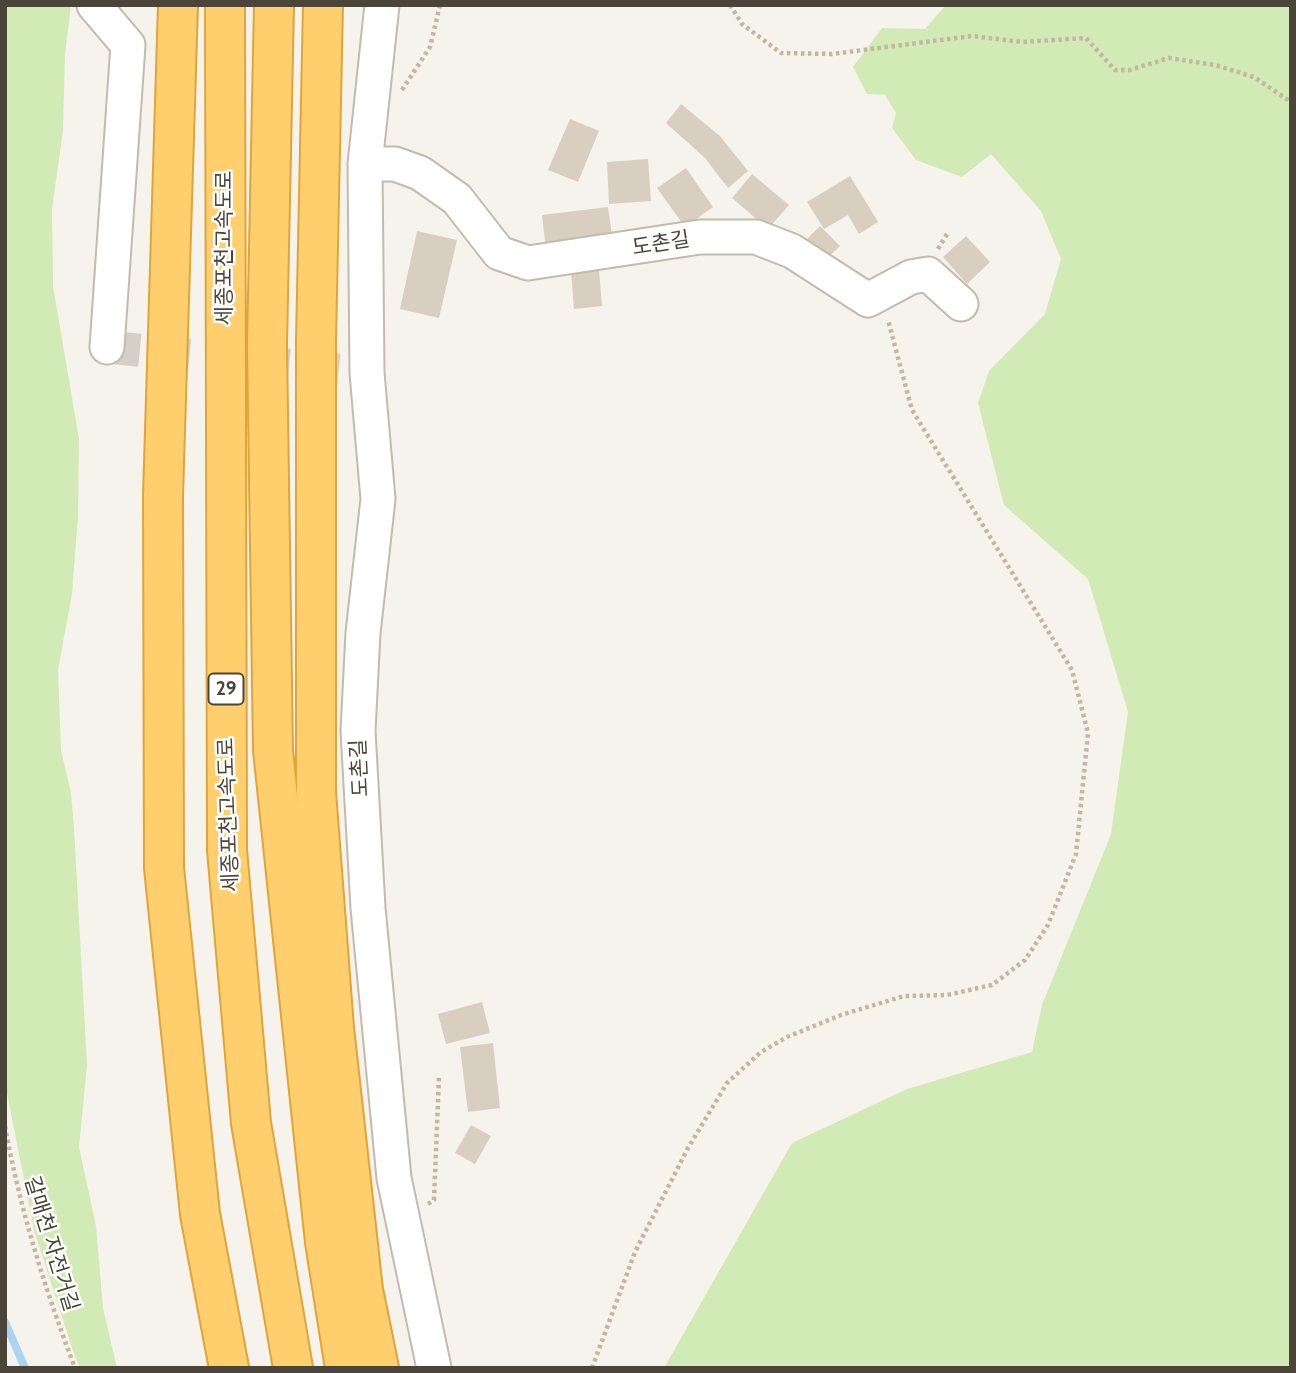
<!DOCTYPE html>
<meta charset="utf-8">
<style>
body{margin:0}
#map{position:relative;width:1296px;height:1373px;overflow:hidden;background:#f6f3ec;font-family:Cabin,sans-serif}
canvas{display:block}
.frame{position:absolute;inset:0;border:7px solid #4b4439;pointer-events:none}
</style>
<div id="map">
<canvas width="1296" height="1373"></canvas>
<div class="frame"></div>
</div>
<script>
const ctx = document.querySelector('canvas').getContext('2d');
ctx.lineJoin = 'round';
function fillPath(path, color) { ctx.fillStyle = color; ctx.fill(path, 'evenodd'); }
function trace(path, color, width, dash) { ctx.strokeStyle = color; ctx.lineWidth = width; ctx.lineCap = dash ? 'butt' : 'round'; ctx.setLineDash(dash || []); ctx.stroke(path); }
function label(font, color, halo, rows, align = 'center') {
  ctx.font = font + ' Cabin,"Noto Sans KR",sans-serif'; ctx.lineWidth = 5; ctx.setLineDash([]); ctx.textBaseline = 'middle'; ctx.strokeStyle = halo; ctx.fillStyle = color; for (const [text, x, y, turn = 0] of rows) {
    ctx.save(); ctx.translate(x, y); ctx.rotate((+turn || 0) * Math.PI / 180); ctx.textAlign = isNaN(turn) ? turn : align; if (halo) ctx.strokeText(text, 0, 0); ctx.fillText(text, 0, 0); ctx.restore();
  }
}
fillPath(new Path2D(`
 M5,5H71L65,54L63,131L52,209L53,286L79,439L78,516L72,594L58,670L61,750L71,793L74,828L87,1065L79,1147L96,1226L103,1308L117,1368H80L73,1351L34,1230L5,1083Z
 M946,5H1291V1368H664L792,1143L907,1089L1032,1052L1042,1005L1111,834L1128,712L1088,579L1004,505L978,403L989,371L1045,314L1061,259L1041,211L991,154L962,177L916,160L892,128L896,113L885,95L867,94L853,67L882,28L925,29Z`), '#d2eab5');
trace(new Path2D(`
 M5,1322L25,1368`), '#a9d4f2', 8);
fillPath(new Path2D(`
 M681,104L720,136L748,171L728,188L705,158L666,123Z
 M570,119L599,131L578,182L548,170Z
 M648,159L651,201L609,204L607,162Z
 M686,168L713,207L685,227L657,188Z
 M752,174L789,205L768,229L732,198Z
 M850,176L878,222L859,234L848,215L824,229L807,202Z
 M608,207L613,242L546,250L542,215Z
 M820,226L840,246L818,267L799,247Z
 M417,231L457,240L439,318L400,309Z
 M966,236L990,262L967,284L943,257Z
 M599,269L602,306L574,309L571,271Z
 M482,1002L490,1033L446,1044L438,1014Z
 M493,1043L500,1108L468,1112L460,1047Z
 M471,1125L491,1136L475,1164L455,1153Z`), '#d8cfc1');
trace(new Path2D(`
 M107,347L367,373`), '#d4d0c8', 33, [33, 17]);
const minor = new Path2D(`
 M94,5L128,45L107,347
 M382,5L365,164L367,373L378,499L363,633L358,731L368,908L394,1178L434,1368
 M365,164H395L420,173L457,199L499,253L528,263L700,237H756L792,251L868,300L911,277L928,274L961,304`);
const highway = new Path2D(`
 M178,5L163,496L164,868L200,1214L229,1368
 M225,5L227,850L251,1123L293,1368
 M274,5L267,345L273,750L325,1242L345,1368
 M323,5L316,341V792L334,1028L363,1290L379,1368`);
trace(minor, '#c2bbae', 37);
trace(highway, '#e0a43c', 42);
trace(new Path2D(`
 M730,5L742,24L781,53L832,54L972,36L1022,42L1086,38L1115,70H1130L1169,58L1215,65L1254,77L1291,102
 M402,90L430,47L440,5
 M938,249L947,234
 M5,1126C20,1210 45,1289 75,1368
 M428,1204L434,1200L439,1076
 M592,1368L635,1252L688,1148L727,1083L761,1052L787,1037L841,1015L904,996L947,995L992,985L1025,960L1048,925L1076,854L1088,733L1072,670L912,410L888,320`), '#c4b79f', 4.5, [3.5, 3.5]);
trace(minor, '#fff', 33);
trace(highway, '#ffcf6e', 38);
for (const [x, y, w] of [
 [226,689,35]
]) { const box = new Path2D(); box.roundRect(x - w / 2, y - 15.5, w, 31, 5); ctx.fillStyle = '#fff'; ctx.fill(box); trace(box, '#4b4439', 2); }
label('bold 19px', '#4b4439', null, [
 ["29",226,689]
]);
label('21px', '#4b4439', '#fff', [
 ["도촌길",661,244,-9],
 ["세종포천고속도로",225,248,-90],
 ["도촌길",360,768,-93],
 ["세종포천고속도로",229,815,-92],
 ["갈매천 자전거길",51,1244,73]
]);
</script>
